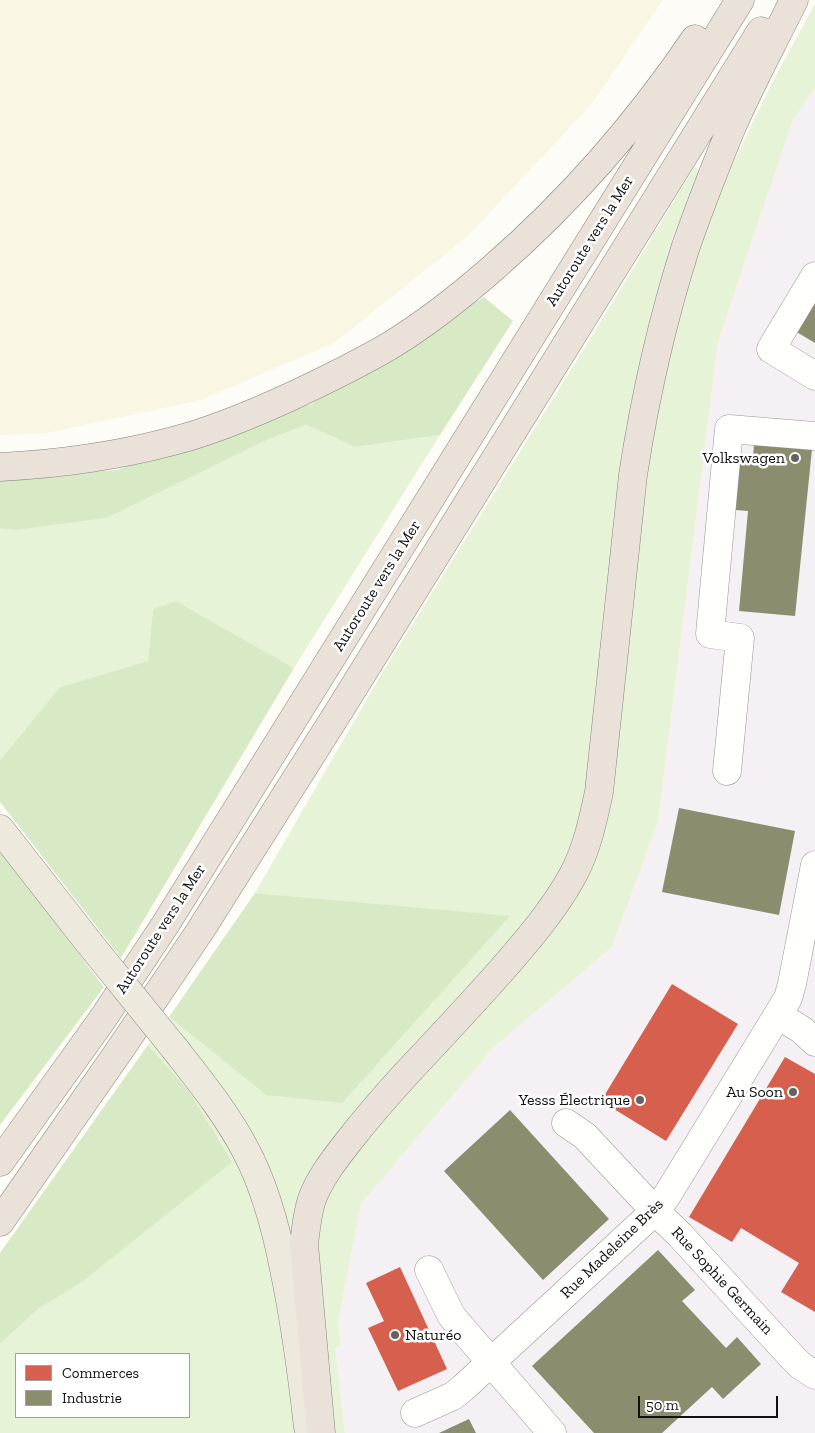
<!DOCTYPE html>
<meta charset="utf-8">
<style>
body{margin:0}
#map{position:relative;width:815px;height:1433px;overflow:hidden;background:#fdfcf7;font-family:"Zilla Slab",serif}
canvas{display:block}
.legend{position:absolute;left:15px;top:1353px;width:175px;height:65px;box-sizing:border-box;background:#fff;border:1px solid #a0a0a0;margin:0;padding:6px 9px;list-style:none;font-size:15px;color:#111}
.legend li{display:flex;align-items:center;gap:10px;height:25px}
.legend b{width:25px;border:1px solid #a0a0a0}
.scale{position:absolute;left:638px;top:1396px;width:140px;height:22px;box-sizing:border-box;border:2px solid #111;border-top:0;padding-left:6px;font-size:15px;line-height:18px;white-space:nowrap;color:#111;-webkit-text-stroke:4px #fff;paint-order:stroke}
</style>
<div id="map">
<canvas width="815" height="1433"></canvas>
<ul class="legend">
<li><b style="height:14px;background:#d6604d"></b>Commerces</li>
<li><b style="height:14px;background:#8c8c6e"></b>Industrie</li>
</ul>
<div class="scale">50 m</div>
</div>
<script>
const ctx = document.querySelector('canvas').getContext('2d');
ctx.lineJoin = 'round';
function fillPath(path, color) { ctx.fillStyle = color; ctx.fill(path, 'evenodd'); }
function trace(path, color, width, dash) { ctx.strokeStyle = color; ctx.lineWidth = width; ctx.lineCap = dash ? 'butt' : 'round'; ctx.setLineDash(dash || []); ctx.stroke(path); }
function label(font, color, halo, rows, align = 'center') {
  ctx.font = font + ' "Zilla Slab",serif'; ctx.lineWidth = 5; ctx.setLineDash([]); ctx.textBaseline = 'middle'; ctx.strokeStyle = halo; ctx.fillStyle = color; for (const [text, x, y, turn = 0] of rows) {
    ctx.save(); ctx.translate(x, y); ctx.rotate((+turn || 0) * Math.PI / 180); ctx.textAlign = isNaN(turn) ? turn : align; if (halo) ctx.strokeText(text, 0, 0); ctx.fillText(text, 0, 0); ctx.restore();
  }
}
fillPath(new Path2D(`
 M815,88V1433H345L335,1348L341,1346L338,1323L361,1204L493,1048L612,947L658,822L718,342L793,120Z`), '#f5f0f3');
fillPath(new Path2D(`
 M0,0H663L591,105L468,236L334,343L201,400L47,433L0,435Z`), '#f9f7e4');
fillPath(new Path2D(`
 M815,4V88L793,120L718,342L658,822L612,947L493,1048L361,1204L338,1323L341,1346L335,1348L345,1433H0V1344L38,1309L82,1281L143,1232L188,1090L148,1045L169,1017L266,1095L510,917L255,893L379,678L587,344L694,168L727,175L774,79ZM16,1354H189V1417H16Z
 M306,425L357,447L440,435L294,668L176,601L153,609L148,661L60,687L0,760V528L14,529L192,476L267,440Z`), '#e7f3d7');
fillPath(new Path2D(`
 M484,297L513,321L440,435L356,447L306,425L267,440L106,518L14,530L0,528V479L116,470L311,404Z
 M176,601L294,668L121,958L0,802V760L60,687L148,661L153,609Z
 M0,850L104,987L0,1125Z
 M255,893L510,916L342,1103L266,1095L169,1017Z
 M148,1045L188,1090L232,1162L82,1282L38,1309L0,1344V1253Z`), '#d8eac5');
fillPath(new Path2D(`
 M672,984L738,1024L666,1141L601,1101Z
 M785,1057L815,1074V1312L781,1292L799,1263L741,1228L732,1242L689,1217Z
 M400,1267L447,1369L398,1391L368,1328L384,1321L366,1283Z`), '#d6604d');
fillPath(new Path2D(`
 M815,298V343L795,331Z
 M754,443L812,449L795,616L739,611L748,511L735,510L740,458L753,459Z
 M679,808L795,831L779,915L662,892Z
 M510,1110L609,1219L543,1280L444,1171Z
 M658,1250L695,1290L682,1301L726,1348L737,1337L761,1364L723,1399L712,1387L662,1433H594L532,1366Z
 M469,1419L476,1433H439Z`), '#8c8c6e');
const minor = new Path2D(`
 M815,276L771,349L815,376
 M727,771L740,638L710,634L729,429L815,436
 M778,1015L802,1030L815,1042
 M566,1123L585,1136L655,1211L680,1235L792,1357L800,1365L815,1375
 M429,1270L451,1315L459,1325L552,1433
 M415,1413L453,1396L463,1388L655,1211L666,1197L788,998L792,984L815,865`);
const major = new Path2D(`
 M0,829L90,944
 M175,1049C200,1081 226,1113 245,1149C265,1186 276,1228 284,1269C295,1321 302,1374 308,1427`);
const highway = new Path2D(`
 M0,467C58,464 117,456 173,441C213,431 255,413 292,396C326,380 359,364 391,345C427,323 461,296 493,268C570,201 638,123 695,39
 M0,1162L102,1020L165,925L266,763L740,0
 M0,1222L119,1051L200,931L339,711L761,31
 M321,1433L304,1244C306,1229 307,1214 312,1199C320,1178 334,1160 348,1142C366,1119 385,1097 405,1075C437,1041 469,1007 500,972C526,942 554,910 573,875C587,849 593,820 599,792L633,475C645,397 662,321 686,246C699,209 713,173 728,136C747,90 772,45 794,0`);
trace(minor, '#979795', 29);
trace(major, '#858482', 29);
trace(highway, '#858482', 29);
trace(minor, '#fffffe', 28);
trace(major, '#ede9dc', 28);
trace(highway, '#eae1d8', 28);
const majorBridge = new Path2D(`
 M90,944L175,1049`);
trace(majorBridge, '#858482', 29, []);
trace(majorBridge, '#ede9dc', 28);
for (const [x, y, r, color] of [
 [795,458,5,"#646362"],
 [793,1092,5,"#646362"],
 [640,1100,5,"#646362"],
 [395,1335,5,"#646362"]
]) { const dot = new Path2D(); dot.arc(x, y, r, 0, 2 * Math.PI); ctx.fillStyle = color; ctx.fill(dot); trace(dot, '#fff', 2); }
label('16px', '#111', '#fff', [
 ["Autoroute vers la Mer",590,241,-58],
 ["Autoroute vers la Mer",377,586,-58],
 ["Autoroute vers la Mer",161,929,-57],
 ["Rue Madeleine Brès",612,1249,-44],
 ["Rue Sophie Germain",722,1281,47]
]);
label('16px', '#111', '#fff', [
 ["Volkswagen",785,458],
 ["Au Soon",783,1092],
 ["Yesss Électrique",630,1100],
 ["Naturéo",405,1335,"left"]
], 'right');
</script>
